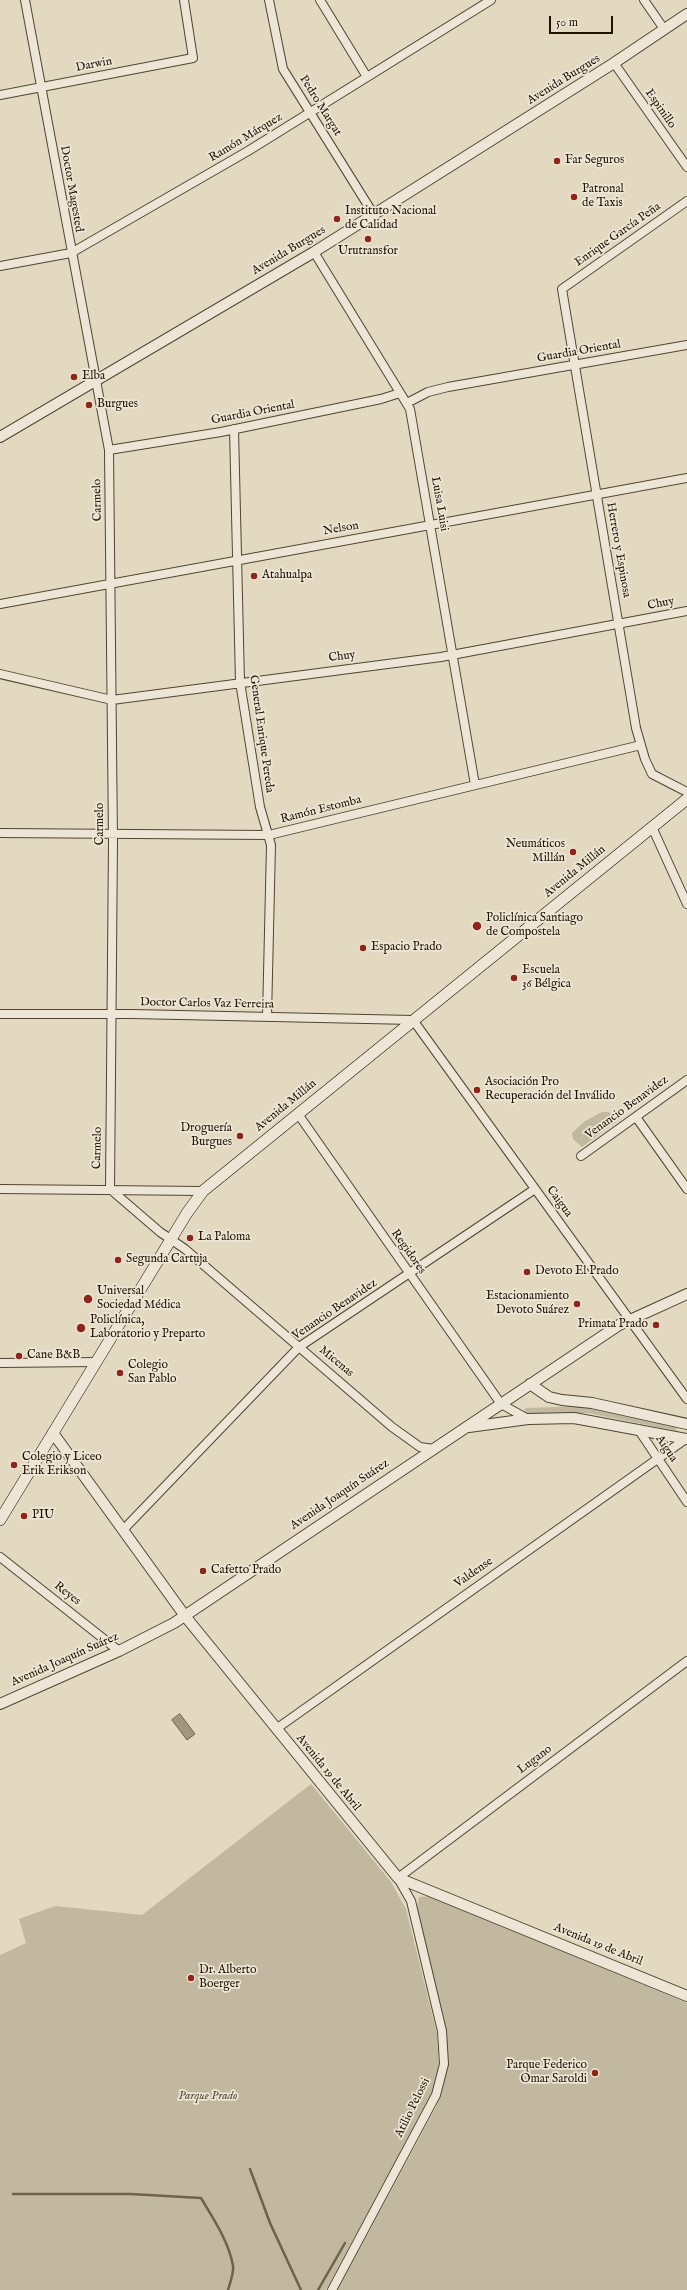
<!DOCTYPE html>
<meta charset="utf-8">
<style>
body{margin:0}
#map{position:relative;width:687px;height:2290px;overflow:hidden;background:#e3d9c0;font-family:"IM FELL English",serif}
canvas{display:block}
.scale{position:absolute;left:549px;top:16px;width:64px;height:18px;box-sizing:border-box;border:2px solid #211300;border-top:0;padding-left:5px;font-size:12px;line-height:14px;white-space:nowrap;color:#211300;-webkit-text-stroke:3px #ede6d6;paint-order:stroke}
</style>
<div id="map">
<canvas width="687" height="2290"></canvas>
<div class="scale">50 m</div>
</div>
<script>
const ctx = document.querySelector('canvas').getContext('2d');
ctx.lineJoin = 'round';
function fillPath(path, color) { ctx.fillStyle = color; ctx.fill(path, 'evenodd'); }
function trace(path, color, width, dash) { ctx.strokeStyle = color; ctx.lineWidth = width; ctx.lineCap = dash ? 'butt' : 'round'; ctx.setLineDash(dash || []); ctx.stroke(path); }
function label(font, color, halo, rows, align = 'center') {
  ctx.font = font + ' "IM FELL English",serif'; ctx.lineWidth = 3.5; ctx.setLineDash([]); ctx.textBaseline = 'middle'; ctx.strokeStyle = halo; ctx.fillStyle = color; for (const [text, x, y, turn = 0] of rows) {
    ctx.save(); ctx.translate(x, y); ctx.rotate((+turn || 0) * Math.PI / 180); ctx.textAlign = isNaN(turn) ? turn : align; if (halo) ctx.strokeText(text, 0, 0); ctx.fillText(text, 0, 0); ctx.restore();
  }
}
fillPath(new Path2D(`
 M602,1112H608L621,1118L582,1147L573,1139L572,1133L585,1121Z
 M587,1406L675,1426L677,1431L588,1413H524L525,1408Z
 M311,1784L391,1882L406,1909L437,2034L439,2070L431,2097L326,2290H0V1955L26,1943L19,1919L55,1906L142,1915Z
 M430,1896L687,2003V2290H338L436,2107C447,2083 449,2060 446,2034L417,1908L419,1897Z`), '#c2b79f');
const water = new Path2D(`
 M180,1714L195,1734L187,1740L172,1720Z`);
fillPath(water, '#a1967f');
trace(water, '#6e624c', 1);
trace(new Path2D(`
 M250,2169L270,2223L301,2290
 M13,2194H131L201,2198C213,2218 229,2242 233,2266C234,2273 230,2283 228,2290
 M318,2290L345,2243`), '#6e624c', 2.5);
const minor = new Path2D(`
 M25,0L109,450L113,841L110,1189
 M269,0L283,69L374,215
 M320,0L367,77
 M644,0L664,29
 M614,63L687,167
 M0,95L193,58L184,0
 M687,201L562,289L636,728L645,759L652,774L687,792
 M314,252L410,409L475,785
 M0,266L71,253L248,151L491,0
 M407,403L428,392L448,387L687,345
 M234,429L240,682L260,807L271,845L267,1017
 M109,450L221,432L381,399L400,393
 M0,604L687,478
 M0,674L112,700L441,657L687,611
 M652,827L687,904
 M0,833L269,835L641,745
 M0,1014H132L413,1020L687,1399
 M298,1114L501,1404L528,1419
 M636,1117L687,1189
 M581,1156L687,1080
 M0,1189L203,1191
 M110,1189L160,1232L185,1249L392,1427L420,1447L434,1449
 M0,1363L96,1362
 M638,1429L687,1502
 M123,1530L299,1347L535,1189
 M0,1557L119,1651
 M276,1729L687,1438
 M332,2290L436,2095L444,2064L442,2031L411,1901L398,1878L687,1661`);
const tertiary = new Path2D(`
 M0,437L314,252L614,63L687,14
 M530,1384L549,1397L562,1400L592,1403L687,1424
 M469,1427L528,1419L574,1418L687,1439
 M53,1433L185,1616L398,1878L687,1996
 M0,1704L119,1651L174,1623L619,1325L687,1294`);
const secondary = new Path2D(`
 M0,1520L187,1213L203,1191L687,799`);
trace(minor, '#524430', 10);
trace(tertiary, '#524430', 12);
trace(secondary, '#211300', 12);
trace(minor, '#ede6d6', 8);
trace(tertiary, '#ede6d6', 10);
trace(secondary, '#ede6d6', 11);
for (const [x, y, r, color] of [
 [557,161,4,"#8f2418"],
 [574,197,4,"#8f2418"],
 [337,219,4,"#8f2418"],
 [368,239,4,"#8f2418"],
 [74,377,4,"#8f2418"],
 [89,405,4,"#8f2418"],
 [254,576,4,"#8f2418"],
 [573,852,4,"#8f2418"],
 [477,926,5,"#8f2418"],
 [363,948,4,"#8f2418"],
 [514,978,4,"#8f2418"],
 [477,1090,4,"#8f2418"],
 [240,1136,4,"#8f2418"],
 [190,1238,4,"#8f2418"],
 [118,1260,4,"#8f2418"],
 [527,1272,4,"#8f2418"],
 [88,1299,5,"#8f2418"],
 [577,1304,4,"#8f2418"],
 [656,1325,4,"#8f2418"],
 [81,1328,5,"#8f2418"],
 [19,1356,4,"#8f2418"],
 [120,1373,4,"#8f2418"],
 [14,1465,4,"#8f2418"],
 [24,1516,4,"#8f2418"],
 [203,1571,4,"#8f2418"],
 [191,1978,4,"#8f2418"],
 [595,2073,4,"#8f2418"]
]) { const dot = new Path2D(); dot.arc(x, y, r, 0, 2 * Math.PI); ctx.fillStyle = color; ctx.fill(dot); trace(dot, '#ede6d6', 1.5); }
label('12px', '#211300', '#ede6d6', [
 ["Darwin",94,65,-11],
 ["Avenida Burgues",564,80,-32],
 ["Pedro Margat",320,106,58],
 ["Espinillo",660,109,55],
 ["Ramón Márquez",246,138,-31],
 ["Doctor Magested",71,189,80],
 ["Enrique García Peña",618,235,-35],
 ["Avenida Burgues",289,251,-31],
 ["Guardia Oriental",579,352,-10],
 ["Guardia Oriental",253,413,-11],
 ["Carmelo",98,500,-91],
 ["Luisa Luisi",439,504,80],
 ["Nelson",341,529,-10],
 ["Herrero y Espinosa",618,550,80],
 ["Chuy",661,604,-11],
 ["Chuy",342,657,-7],
 ["General Enrique Pereda",261,734,82],
 ["Ramón Estomba",321,810,-14],
 ["Carmelo",101,824,-90],
 ["Avenida Millán",575,872,-39],
 ["Doctor Carlos Vaz Ferreira",207,1004,1],
 ["Avenida Millán",286,1106,-39],
 ["Venancio Benavidez",627,1108,-36],
 ["Carmelo",98,1148,-89],
 ["Caigua",559,1202,54],
 ["Regidores",408,1252,55],
 ["Venancio Benavidez",335,1310,-34],
 ["Micenas",336,1362,40],
 ["Aigua",666,1449,56],
 ["Avenida Joaquín Suárez",340,1495,-34],
 ["Valdense",474,1573,-35],
 ["Reyes",67,1594,38],
 ["Avenida Joaquín Suárez",65,1660,-24],
 ["Lugano",535,1760,-37],
 ["Avenida 19 de Abril",328,1773,51],
 ["Avenida 19 de Abril",598,1945,22],
 ["Atilio Pelossi",413,2108,-64]
]);
label('12px', '#211300', '#ede6d6', [
 ["Far Seguros",565,161],
 ["Patronal",582,190],
 ["de Taxis",582,204],
 ["Instituto Nacional",345,212],
 ["de Calidad",345,226],
 ["Urutransfor",368,252,"center"],
 ["Elba",82,377],
 ["Burgues",97,405],
 ["Atahualpa",262,576],
 ["Neumáticos",565,845,"right"],
 ["Millán",565,859,"right"],
 ["Policlínica Santiago",486,919],
 ["de Compostela",486,933],
 ["Espacio Prado",371,948],
 ["Escuela",522,971],
 ["36 Bélgica",522,985],
 ["Asociación Pro",485,1083],
 ["Recuperación del Inválido",485,1097],
 ["Droguería",232,1129,"right"],
 ["Burgues",232,1143,"right"],
 ["La Paloma",198,1238],
 ["Segunda Cartuja",126,1260],
 ["Devoto El Prado",535,1272],
 ["Universal",97,1292],
 ["Sociedad Médica",97,1306],
 ["Estacionamiento",569,1297,"right"],
 ["Devoto Suárez",569,1311,"right"],
 ["Policlínica,",90,1321],
 ["Laboratorio y Preparto",90,1335],
 ["Primata Prado",648,1325,"right"],
 ["Cane B&B",27,1356],
 ["Colegio",128,1366],
 ["San Pablo",128,1380],
 ["Colegio y Liceo",22,1458],
 ["Erik Erikson",22,1472],
 ["PIU",32,1516],
 ["Cafetto Prado",211,1571],
 ["Dr. Alberto",199,1971],
 ["Boerger",199,1985],
 ["Parque Federico",587,2066,"right"],
 ["Omar Saroldi",587,2080,"right"]
], 'left');
label('italic 12px', '#594c38', '#ede6d6', [
 ["Parque Prado",208,2097]
]);
</script>
